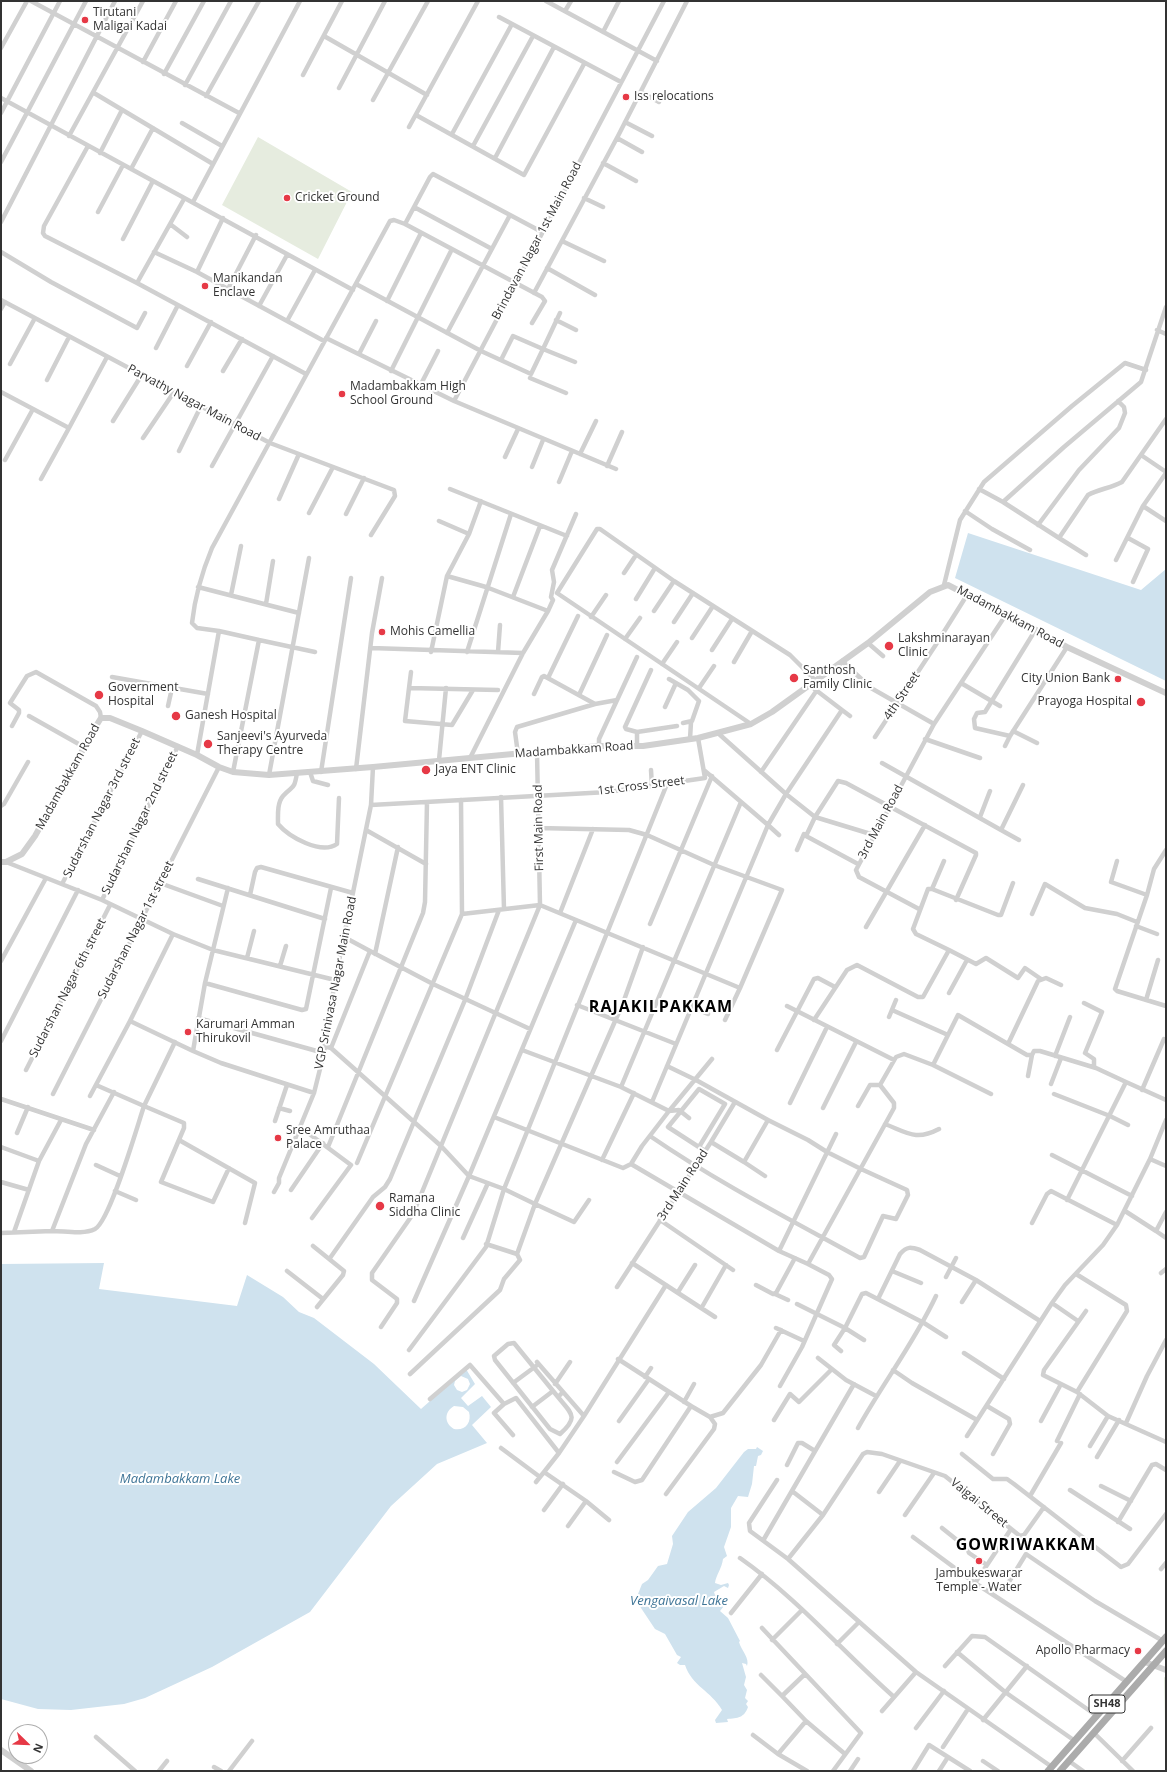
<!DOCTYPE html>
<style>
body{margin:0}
#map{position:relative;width:1167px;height:1772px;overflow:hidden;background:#fff;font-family:"Open Sans",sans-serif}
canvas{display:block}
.frame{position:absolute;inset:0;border:2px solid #333;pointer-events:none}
.north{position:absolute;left:8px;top:1724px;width:40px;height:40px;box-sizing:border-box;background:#fff;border:1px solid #adadad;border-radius:50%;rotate:113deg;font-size:11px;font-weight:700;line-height:16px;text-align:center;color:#333}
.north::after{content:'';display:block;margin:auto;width:14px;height:18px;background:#e63946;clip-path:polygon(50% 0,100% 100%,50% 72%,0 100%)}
</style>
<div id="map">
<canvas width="1167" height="1772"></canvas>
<div class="frame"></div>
<div class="north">N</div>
</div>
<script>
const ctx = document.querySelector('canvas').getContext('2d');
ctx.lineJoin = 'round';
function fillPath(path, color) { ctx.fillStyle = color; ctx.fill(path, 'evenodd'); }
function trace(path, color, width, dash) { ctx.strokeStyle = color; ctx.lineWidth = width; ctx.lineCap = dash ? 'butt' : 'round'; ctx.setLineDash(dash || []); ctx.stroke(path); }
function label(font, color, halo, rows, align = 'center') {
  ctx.font = font + ' "Open Sans",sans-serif'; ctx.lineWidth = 4; ctx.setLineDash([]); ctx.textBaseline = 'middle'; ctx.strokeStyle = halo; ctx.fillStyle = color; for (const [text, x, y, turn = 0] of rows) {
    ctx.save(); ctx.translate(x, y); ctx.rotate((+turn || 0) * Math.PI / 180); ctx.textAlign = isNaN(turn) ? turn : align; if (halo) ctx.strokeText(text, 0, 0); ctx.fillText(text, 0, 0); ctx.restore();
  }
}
fillPath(new Path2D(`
 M258,137L352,192L318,259L222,205Z
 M1164,1677L1166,1678V1771Z`), '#e6ecdf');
fillPath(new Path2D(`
 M968,533L1141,590L1166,569V681L955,578Z
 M104,1263L99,1289L237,1306L247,1275L283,1297L299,1312L314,1318L374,1364L421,1409L466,1369L475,1384L461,1398L468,1406L482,1396L491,1407L472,1425L487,1443L437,1464L391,1506L310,1612L212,1667L145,1698L124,1704L71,1710L38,1709L1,1699V1264ZM461,1376L468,1379L470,1384L467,1390L462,1392L457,1390L454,1385L455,1381ZM454,1406L463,1407L469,1412C472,1423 465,1431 454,1429C444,1423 444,1412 454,1406Z
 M757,1447L763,1451L761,1455L758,1456L756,1466H754L752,1484L748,1497L738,1496L731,1508V1527L724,1547L727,1556L723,1559C722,1568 716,1575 715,1583L721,1585L728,1583L729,1585L728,1588L724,1586L714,1592L715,1595L728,1601L720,1611L728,1618L740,1641L739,1642C741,1650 750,1658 747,1666L746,1664L742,1663L746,1677L744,1685L747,1690L745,1698L748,1701L746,1704L748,1707C744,1718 738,1718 727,1719L728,1722L716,1723L715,1720L722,1710C711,1691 692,1686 685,1665H680L677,1663L681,1657L677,1655L665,1634L655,1629L639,1605L638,1594L642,1584L648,1580L658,1566L667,1564L673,1544L672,1536L688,1512L716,1488L744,1452L748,1449H756Z`), '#cfe2ee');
trace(new Path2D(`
 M31,1L239,113
 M546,1L657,61
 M565,11L571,1
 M499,17L621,82
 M603,32L619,1
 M324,36L427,95
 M1,48L27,1
 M143,62L176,1
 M164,74L204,1
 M303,75L342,1
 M185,85L231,1
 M339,88L385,1
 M641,92L659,102
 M94,93L213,164
 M206,96L259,1
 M1,98L353,290
 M373,100L428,1
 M1,113L60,1
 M416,115L524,175L584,64
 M625,122L652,136
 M182,123L222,146
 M409,127L478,1
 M452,134L512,24
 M69,136L143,1
 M617,138L642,152
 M88,146L44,226L43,233L45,236L137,283
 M473,146L533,36
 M100,153L122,110
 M495,158L554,47
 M1,162L86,1
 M603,163L636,181
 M131,169L153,128
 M584,198L603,207
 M184,199L137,283L306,374
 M193,202L300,1
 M414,207L492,249
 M98,212L123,165
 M1,222L115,1
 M170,224L187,237
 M405,224L430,177L433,174L542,232
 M256,235L228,289L324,341
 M123,239L153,181
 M562,241L604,261
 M1,252L51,282L137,328L145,313
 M154,252L197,272L228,289
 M547,268L595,295
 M197,272L223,218
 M356,284L481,351L531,374L543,349L513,336L501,360
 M534,293L618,136L687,1
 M1,300L270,443L394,490L395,496L371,535
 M387,301L421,233
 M259,306L287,255
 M1,309L5,302
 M560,313L543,349L575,362
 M556,320L576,330
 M287,321L315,270
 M1157,330L1166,334
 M447,333L510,215
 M326,338L454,401L616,469
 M156,348L178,305
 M359,354L376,321
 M10,364L35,318
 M187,366L211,322
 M223,371L242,339
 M391,371L452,249
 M530,378L566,393
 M47,380L69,337
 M421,384L438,351
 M1,392L69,428L107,357
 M454,401L664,1
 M113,421L141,376
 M143,438L174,392
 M179,451L201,406
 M580,454L596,421
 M1141,455L1166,472
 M505,457L518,429
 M5,460L33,409
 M212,466L273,356
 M607,466L622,432
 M532,467L543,440
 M41,479L69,428
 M559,482L572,451
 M450,489L567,536
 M979,489L1003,502L1059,538L1088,495C1099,489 1111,488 1122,482L1166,419
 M279,499L299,454
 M1003,502L1064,447L1141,382L1166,307
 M1143,506L1166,521
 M965,511L992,529L1030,550
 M309,513L333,467
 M346,514L364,478
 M439,521L469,534
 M1038,525L1079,470L1119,428L1125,413L1124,407L1118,401
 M1059,538L1086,555
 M1128,538L1148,549L1133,582
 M1116,560L1143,506L1166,473
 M624,573L636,555
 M447,576L486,587L548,611L553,600L551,597L554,582L552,570L576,514
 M944,585L960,520L984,482L1072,406L1125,363L1146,370
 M198,587L299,613
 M231,595L241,546
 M513,597L540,526
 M636,599L655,568
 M266,604L273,561
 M654,611L674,581
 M591,617L606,595
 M674,622L693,593
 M1036,629L985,712L977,713L974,719L975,728L1010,736L1067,647
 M219,631L259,640L233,772
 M692,638L713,606
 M625,639L640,618
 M259,640L315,652
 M868,643L883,656
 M371,648L523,653
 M712,650L732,619
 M431,652L447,576L469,534L481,501
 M467,652L511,514
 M498,652L500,625
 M842,661L871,688L934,724
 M734,662L752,631
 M662,664L677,642
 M112,677L208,694
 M548,678L578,616
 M669,679L688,690L699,701L692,721L683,723
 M961,683L1000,706
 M409,688L411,672
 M699,688L714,666
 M473,690L452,725L405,721L409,688L498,690
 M534,694L542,677L544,676L595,704
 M579,695L607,635
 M168,706L172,688
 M665,707L676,683
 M842,710L850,716
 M29,716L84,747
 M751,724L557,593L597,529H600L674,581L790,655L815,680
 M12,726L19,713V710L10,703L27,676L36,672L96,706L100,712L101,718
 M1013,731L1037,743
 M637,732L677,726
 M719,734L786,794L815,817L874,835
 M875,737L935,646L967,595
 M690,739L691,722
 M925,739L980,758
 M599,746V739L637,657
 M637,746V732L626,729L625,727L651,670
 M1005,746L1010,736
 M518,754L515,732L517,727L595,704L617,700
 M197,755L219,631L197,628L192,623C195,596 202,572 212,548L390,221L394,220L405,224L542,297L545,301L532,323
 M470,758L523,653L548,611
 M439,760L446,688
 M882,763L1001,830L1023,785
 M356,769L372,633L382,578
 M651,770L652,787
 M310,772L313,781L328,785
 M321,772L351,578
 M761,772L817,690
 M297,773C294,791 293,785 283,796C277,803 278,815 278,824C289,837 321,855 337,844L339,798
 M269,775L309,558
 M501,797L504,909
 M371,805L608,792L705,778L698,738
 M1,806L4,804L28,762
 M980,817L990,791
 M366,830L426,864
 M1001,830L1019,840
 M779,835L768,825L786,794L842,710L808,684
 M797,850L804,834
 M1117,861L1111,882L1147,895L1115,989L1117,991L1166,1006
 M6,862L102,900L173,934L213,950L335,980
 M858,864L806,836L815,817L838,781L846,783L976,853V855L956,900
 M198,879L325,919
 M160,883L223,906
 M62,884L142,731
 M932,889L944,861
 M250,895L255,872L257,868L261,867L353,893
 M1147,895L1154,869L1166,850
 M102,900L178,746
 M919,909L859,877L856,870L934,724L1005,616
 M560,913L593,829
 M462,914L540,905L740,988L782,890L714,865L647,835L629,830L538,828
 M1032,914L1045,884L1085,908L1117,914L1137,922
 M650,924L712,776
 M1136,926L1157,934
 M866,927L925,825
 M949,950L976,964L986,958L1018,978L1025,968L1041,979
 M370,951L433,984L530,1029
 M375,954L398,847
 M247,958L254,931
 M1,961L46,878
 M280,966L286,946
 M205,983L302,1010L306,1009L331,888
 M949,993L967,960
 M1146,1000L1158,960
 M1084,1003L1102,1012L1085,1053L1094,1059V1067
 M577,1005L676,1044
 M787,1006L894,1060
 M692,1007L708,1014
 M892,1010L948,1035
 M889,1017L896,1000
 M198,1018L324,1053
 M725,1020L740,988
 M814,1020L847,970L857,965L918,997H923L949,950L916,934L913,929L928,889H932L998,915H1001L1013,883
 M130,1021L193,1051L205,983L228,888
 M1,1041L78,890
 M1008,1044L1027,1055H1032L1034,1051H1040L1096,1068L1126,1082
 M324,1046L331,1048L441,1146L469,1176L504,1189L535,1204L517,1254L520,1260L504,1279L500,1290L410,1374
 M331,1048L370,951L344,937
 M777,1050L814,979L818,978L835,987
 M193,1051L221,1063L314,1093
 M1055,1056L1070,1017
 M933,1065L991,1094
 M667,1066L696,1080L768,1120
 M26,1070L110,905
 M1028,1076L1032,1055
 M1051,1084L1061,1058
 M96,1085L144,1106L175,1042
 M621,1087L741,802
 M1142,1090L1164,1039
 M53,1094L219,767
 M1054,1094L1110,1116L1128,1125
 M90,1096L130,1021L173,934
 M1,1099L94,1130
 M652,1102L768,825L705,771
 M790,1103L827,1027
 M858,1106L870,1085H880
 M279,1108L290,1111
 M823,1108L856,1042
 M669,1111L712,1059
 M669,1111L679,1110L689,1118
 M494,1117L623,1168L631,1164L642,1146L669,1111L621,1087L522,1050
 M275,1121L287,1085
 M885,1124C908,1133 916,1141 939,1129
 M300,1127L351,1165L312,1218
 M17,1133L28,1107
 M179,1140L255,1183L245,1223
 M711,1142L735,1102
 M1,1147L39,1161
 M328,1147L423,913L425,902L427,802
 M699,1147L725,1104L699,1089L668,1127L705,1151
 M1052,1155L1132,1196
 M1150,1159L1166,1166
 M602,1160L634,1093
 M744,1162L765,1176
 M357,1163L462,914L461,800
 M631,1164L779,1251L808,1264
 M96,1165L120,1176
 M1,1182L29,1190
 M291,1190L323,1143
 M115,1191L136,1200
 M274,1192L279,1183V1178L314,1093L324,1053L335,980L371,805L373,767
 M589,1200L574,1222L535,1204L623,1003L643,947
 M1067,1200L1126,1082L1166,1100
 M1125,1211L1156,1231
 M1166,1212L1156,1231L1166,1238
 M660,1220L733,1270
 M1032,1223L1047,1194L1051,1191L1117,1225
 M52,1231C65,1231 83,1235 95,1229C110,1221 137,1127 144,1106L184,1123V1128L161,1182L213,1202L229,1168
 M14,1232L39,1161L61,1120
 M1,1233L52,1231L86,1144L114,1092
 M463,1238L488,1183
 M486,1244L517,1254
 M313,1246L344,1271L343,1275L317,1307
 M779,1251L836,1134
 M330,1258L373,1197L385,1187L390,1179L465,1000L499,910
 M632,1263L715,1317
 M287,1271L323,1299
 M892,1271L921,1283
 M1161,1273L1166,1269
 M1076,1274L1126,1305L1127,1311L1077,1392
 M946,1277L956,1258
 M756,1285L773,1294L776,1293L795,1258
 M617,1287L711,1142L744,1162L768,1120L808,1140L827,1152L861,1169L907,1190L908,1195L896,1219L883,1216L864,1257L860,1258C789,1219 717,1182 650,1136
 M678,1292L695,1265
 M775,1294L788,1300
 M878,1299L900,1254C907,1246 911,1247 920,1250L976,1280L1040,1321
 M414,1301L469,1176L576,920
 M962,1302L976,1280
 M1052,1303L1078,1321
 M797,1304L845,1328L862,1294L866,1293L924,1323L946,1337
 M702,1307L726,1265
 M1086,1311L1044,1370L1043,1375L1077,1392L1108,1416L1166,1442
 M381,1327L397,1303V1299L372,1280V1273L413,1214L540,905L537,752
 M776,1328L804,1341
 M409,1350L486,1247L504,1189L667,784
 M841,1351L834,1345L845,1328L864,1340
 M964,1353L1004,1379
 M818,1358L846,1380L876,1396
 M537,1362L584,1416
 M893,1370L912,1383L977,1420
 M645,1377L651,1368
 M513,1383L536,1366
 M555,1384L570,1362
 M780,1386L802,1347L832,1279L829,1275L808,1264L894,1108V1103L880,1085L896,1057L904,1054L933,1065L958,1015L1008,1044L1038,981L1046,978L1061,985
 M558,1397L514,1343L508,1344L494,1356L495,1360L550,1429L560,1434C579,1417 572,1414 558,1397L563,1392
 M430,1399L470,1365L504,1404
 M684,1402L694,1384
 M987,1406L1009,1419L1010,1424L993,1454
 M532,1407L553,1391
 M710,1417L723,1413L761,1365L781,1330
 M774,1420L790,1394L799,1402L832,1369
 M619,1421L649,1379
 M1041,1421L1061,1384
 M1126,1423L1147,1376L1166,1340
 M858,1428C883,1383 914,1343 936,1296
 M513,1435L494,1413L504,1404L516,1398L559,1453L584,1416L666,1285
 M967,1436L1052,1303L1065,1285L1103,1245L1117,1225L1150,1159L1166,1120
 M1057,1441L1080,1394
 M1090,1446L1108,1416
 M501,1448L540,1477L544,1472
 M559,1453L544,1472L586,1501L609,1520
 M962,1454L993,1479H1007L1014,1484L1121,1567L1128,1564L1166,1514
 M1097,1457L1119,1420
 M617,1462L669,1392
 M787,1465L798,1443H802L815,1451
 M614,1472L635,1482L642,1480L691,1406L618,1359
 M777,1480L749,1523L750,1531L788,1559L916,1672L1052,1767
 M536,1482L540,1477
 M1101,1486L1131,1501
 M1070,1490L1130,1529
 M792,1491L823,1515
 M879,1492L900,1461
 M666,1494L714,1429L715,1424L710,1417L691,1406
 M1030,1496L1061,1443
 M544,1510L563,1484
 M905,1515L934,1473
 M1118,1522L1152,1465L1156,1464L1166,1470
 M568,1526L586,1501
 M942,1528L967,1548L969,1553L987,1565
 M913,1537L975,1583L1127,1682
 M764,1539L854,1384
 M740,1558C797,1598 842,1651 894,1697
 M788,1559L823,1515L863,1454L867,1452L882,1454L945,1476L1020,1536L1024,1535L1044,1507
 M1161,1569L1166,1563
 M975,1583L1011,1529
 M1007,1585L1026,1554L1095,1601L1163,1641
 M731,1613L762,1574
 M762,1628L861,1733L833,1771
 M772,1640L802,1610
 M837,1644L859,1622
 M957,1652L1005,1692L1075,1741
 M945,1666L972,1636L985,1637L1097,1716
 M805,1674L782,1696L806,1721L845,1754
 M761,1675L782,1696
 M882,1711L916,1672
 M983,1720L1027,1666
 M916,1728L944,1691
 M1094,1733L1133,1771
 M753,1735L778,1754L807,1771
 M96,1737L135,1771
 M943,1747L968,1709
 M778,1754L806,1721
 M983,1761L998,1771
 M1069,1761L1083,1771
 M1122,1761L1151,1728
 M214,1767L221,1771
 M159,1771L167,1761
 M229,1771L252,1741
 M850,1771L858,1759
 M913,1771L929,1745L970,1771
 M939,1771L948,1757`), '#d0d0d0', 4.5);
trace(new Path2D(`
 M1,862H6L22,854L35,836L96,726L101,718H110L142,731L197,755L219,767L233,772L269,775L373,767L599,746H643L698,738L751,724L772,712L868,643L930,592L948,585L1067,647L1166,693
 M1145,1662L1166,1670
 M1,1750L31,1771`), '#d0d0d0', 6);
trace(new Path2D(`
 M1048,1771L1166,1637
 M1060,1771L1166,1651`), '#ababab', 7);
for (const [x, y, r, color] of [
 [85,20,4,"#e63946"],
 [626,97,4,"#e63946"],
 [287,198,4,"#e63946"],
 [205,286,4,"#e63946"],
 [342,394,4,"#e63946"],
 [382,632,4,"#e63946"],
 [889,646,5,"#e63946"],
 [794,678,5,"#e63946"],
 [1118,679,4,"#e63946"],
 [99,695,5,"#e63946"],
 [1141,702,5,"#e63946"],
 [176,716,5,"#e63946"],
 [208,744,5,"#e63946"],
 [426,770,5,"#e63946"],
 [188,1032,4,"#e63946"],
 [278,1138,4,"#e63946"],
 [380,1206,5,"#e63946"],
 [979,1561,4,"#e63946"],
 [1138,1651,4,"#e63946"]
]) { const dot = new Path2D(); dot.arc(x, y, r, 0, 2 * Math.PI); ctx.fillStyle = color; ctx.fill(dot); trace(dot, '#fff', 1.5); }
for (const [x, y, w] of [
 [1107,1704,36]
]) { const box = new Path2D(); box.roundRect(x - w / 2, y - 9, w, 18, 3); ctx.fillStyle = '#fff'; ctx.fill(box); trace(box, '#333', 1); }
label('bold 11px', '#333', null, [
 ["SH48",1107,1704]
]);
label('12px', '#333', '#fff', [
 ["Tirutani",93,13],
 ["Maligai Kadai",93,27],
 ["Iss relocations",634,97],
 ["Cricket Ground",295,198],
 ["Manikandan",213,279],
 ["Enclave",213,293],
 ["Madambakkam High",350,387],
 ["School Ground",350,401],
 ["Mohis Camellia",390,632],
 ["Lakshminarayan",898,639],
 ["Clinic",898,653],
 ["Santhosh",803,671],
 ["Family Clinic",803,685],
 ["City Union Bank",1110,679,"right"],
 ["Government",108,688],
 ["Hospital",108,702],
 ["Prayoga Hospital",1132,702,"right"],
 ["Ganesh Hospital",185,716],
 ["Sanjeevi's Ayurveda",217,737],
 ["Therapy Centre",217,751],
 ["Jaya ENT Clinic",435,770],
 ["Karumari Amman",196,1025],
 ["Thirukovil",196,1039],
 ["Sree Amruthaa",286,1131],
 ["Palace",286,1145],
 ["Ramana",389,1199],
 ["Siddha Clinic",389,1213],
 ["Jambukeswarar",979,1574,"center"],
 ["Temple - Water",979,1588,"center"],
 ["Apollo Pharmacy",1130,1651,"right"]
], 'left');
label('12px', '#333', '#fff', [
 ["Brindavan Nagar 1st Main Road",537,241,-62],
 ["Parvathy Nagar Main Road",194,403,28],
 ["Madambakkam Road",1010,617,28],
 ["4th Street",902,696,-56],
 ["Madambakkam Road",574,750,-4],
 ["Madambakkam Road",68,777,-61],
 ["1st Cross Street",641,786,-7],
 ["Sudarshan Nagar 3rd street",102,808,-63],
 ["3rd Main Road",881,822,-62],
 ["Sudarshan Nagar 2nd street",140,823,-64],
 ["First Main Road",539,828,-91],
 ["Sudarshan Nagar 1st street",136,930,-63],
 ["VGP Srinivasa Nagar Main Road",336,983,-79],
 ["Sudarshan Nagar 6th street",68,988,-63],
 ["3rd Main Road",683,1185,-57],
 ["Vaigai Street",979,1503,39]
]);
label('italic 13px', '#3f7597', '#fff', [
 ["Madambakkam Lake",180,1479],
 ["Vengaivasal Lake",679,1601]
]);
ctx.letterSpacing = '1px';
label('bold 16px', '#000', '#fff', [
 ["RAJAKILPAKKAM",661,1007],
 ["GOWRIWAKKAM",1026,1545]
]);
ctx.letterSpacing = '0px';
</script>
